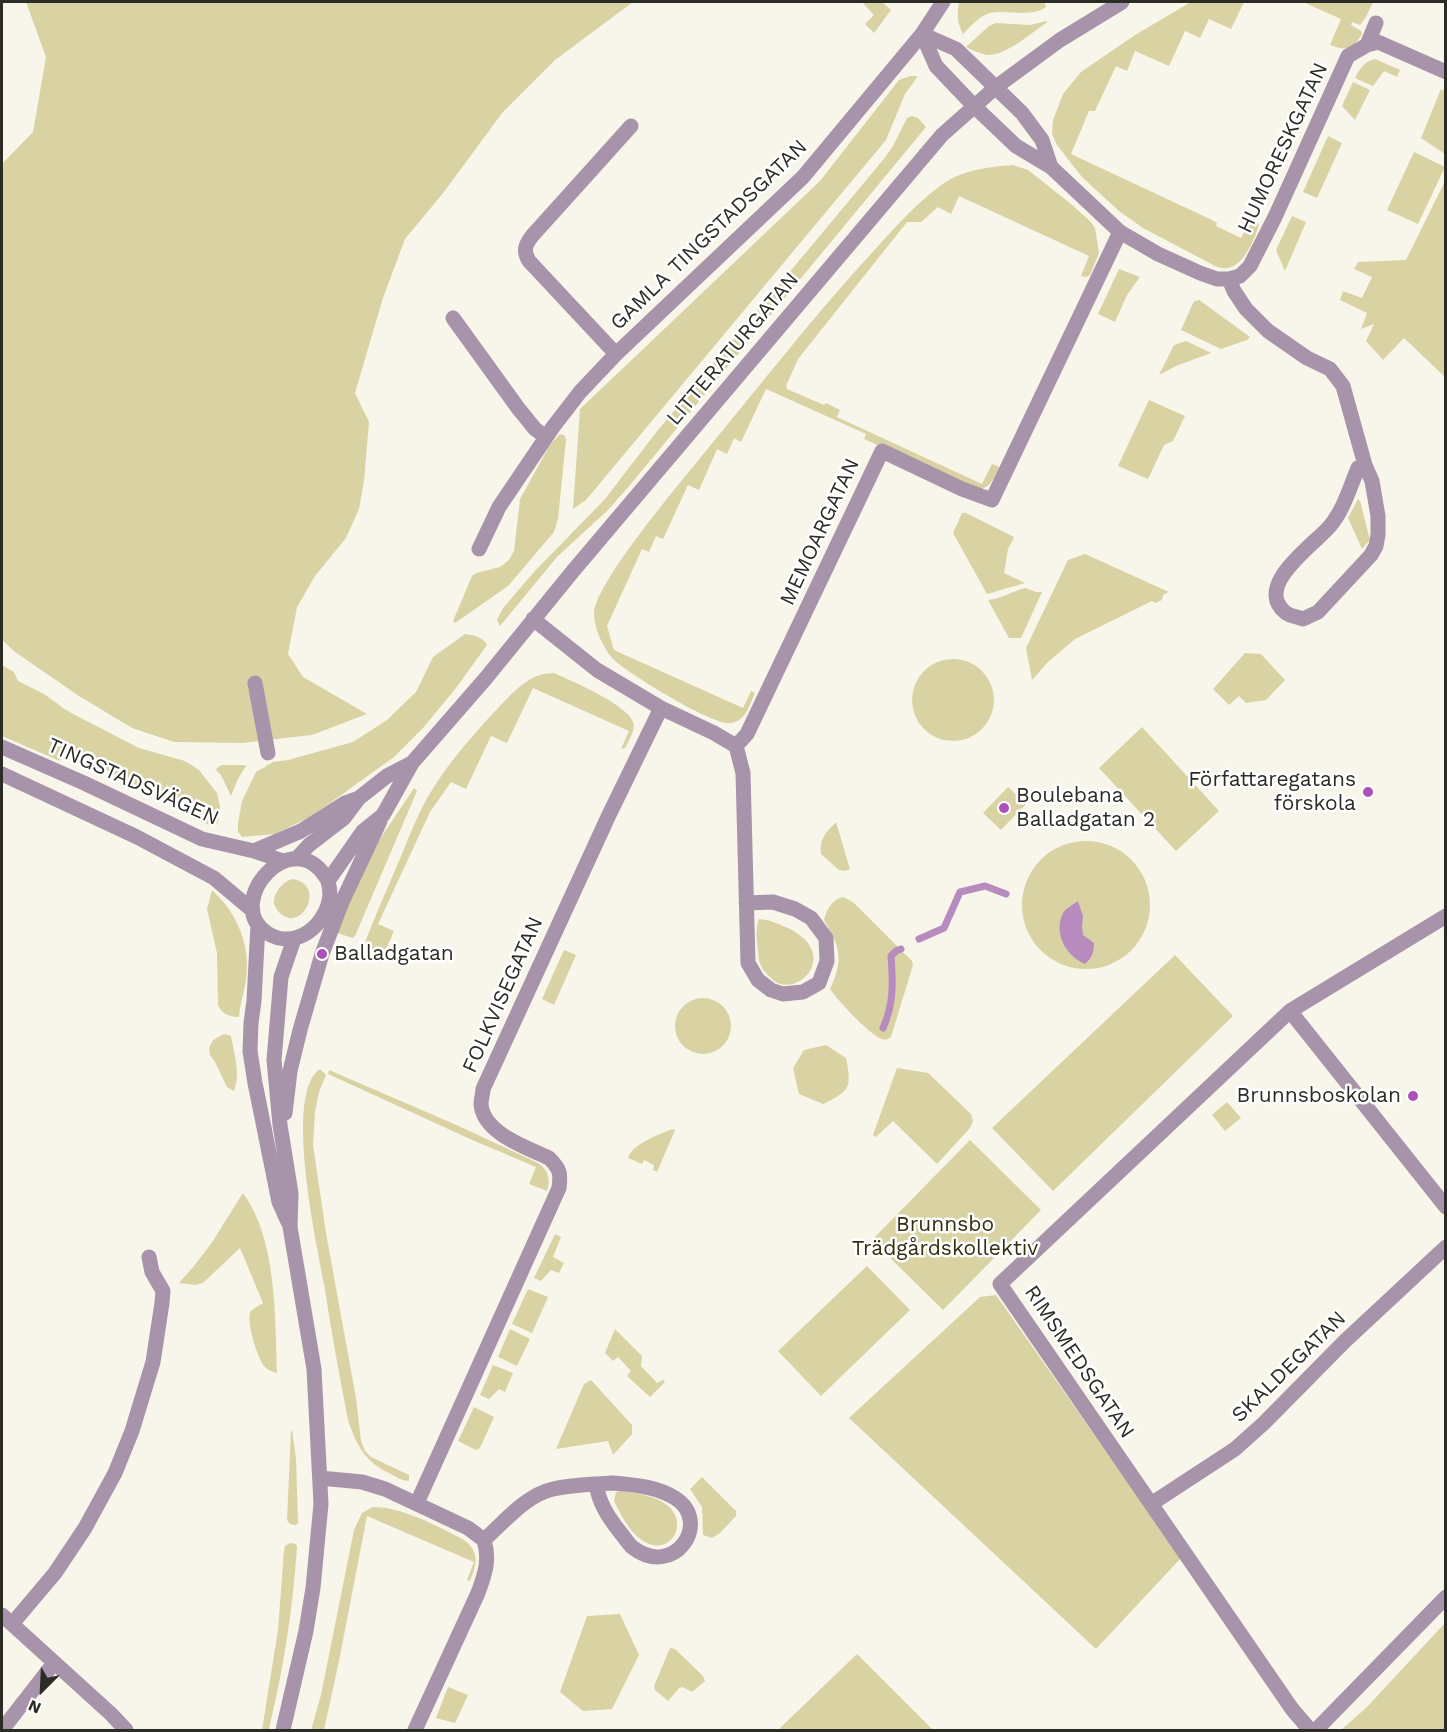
<!DOCTYPE html>
<meta charset="utf-8">
<style>
body{margin:0}
#map{position:relative;width:1447px;height:1732px;overflow:hidden;background:#f8f6ea;font-family:"Work Sans",sans-serif}
canvas{display:block}
.frame{position:absolute;inset:0;border:3px solid #2c2c27;pointer-events:none}
.north{position:absolute;left:12px;top:1660px;width:60px;height:60px;-webkit-text-stroke:4px #fff;paint-order:stroke;rotate:204deg;font-size:16px;font-weight:700;line-height:24px;text-align:center;color:#2c2c27}
.north::after{content:'';display:block;margin:auto;width:21px;height:27px;background:#2c2c27;clip-path:polygon(50% 0,100% 100%,50% 72%,0 100%)}
</style>
<div id="map">
<canvas width="1447" height="1732"></canvas>
<div class="frame"></div>
<div class="north">N</div>
</div>
<script>
const ctx = document.querySelector('canvas').getContext('2d');
ctx.lineJoin = 'round';
function fillPath(path, color) { ctx.fillStyle = color; ctx.fill(path, 'evenodd'); }
function trace(path, color, width, dash) { ctx.strokeStyle = color; ctx.lineWidth = width; ctx.lineCap = dash ? 'butt' : 'round'; ctx.setLineDash(dash || []); ctx.stroke(path); }
function label(font, color, halo, rows, align = 'center') {
  ctx.font = font + ' "Work Sans",sans-serif'; ctx.lineWidth = 5; ctx.setLineDash([]); ctx.textBaseline = 'middle'; ctx.strokeStyle = halo; ctx.fillStyle = color; for (const [text, x, y, turn = 0] of rows) {
    ctx.save(); ctx.translate(x, y); ctx.rotate((+turn || 0) * Math.PI / 180); ctx.textAlign = isNaN(turn) ? turn : align; if (halo) ctx.strokeText(text, 0, 0); ctx.fillText(text, 0, 0); ctx.restore();
  }
}
fillPath(new Path2D(`
 M26,2H633L555,60L502,113L444,192L405,239L383,298L355,393L369,422L364,481L359,509L346,538L315,576L297,607L288,654L303,677L367,714L312,735L242,743L174,742L132,728L79,696L15,652L2,640V164L33,132L46,57Z
 M862,2H882L891,10L874,33L865,24L874,15Z
 M959,2H1044L1046,7C1032,18 1007,9 990,13C980,15 970,27 963,34C957,23 957,14 959,2Z
 M1191,2H1244L1231,29L1209,19L1200,38L1185,31L1169,66L1135,51L1127,71L1116,66L1095,111H1089L1071,154L1212,220L1217,223L1216,226L1241,238L1251,217L1258,223L1259,226C1252,244 1240,277 1215,266L1143,228L1119,211L1082,177L1057,145L1052,134L1053,120L1063,94L1081,72L1135,35Z
 M1303,2H1373L1366,17L1360,25L1352,22L1351,25L1361,31L1362,34C1352,50 1347,51 1330,45L1341,19Z
 M1047,21L1046,23C1031,33 1007,55 988,55C980,54 972,50 966,47L989,26L996,23L1030,25Z
 M1375,59L1400,70L1397,77L1384,71L1373,86L1355,78C1360,68 1364,62 1375,59Z
 M910,76H918L905,94L886,140L586,500L573,509L580,409L820,181L899,80Z
 M1353,82L1370,90L1355,120L1342,106Z
 M1441,89L1445,91V154L1421,138Z
 M912,116L918,118L926,127L630,485L609,509L557,557L500,626L497,620L503,608L534,572L605,499L658,430L883,160L893,146L907,118Z
 M1328,136L1342,143L1317,198L1303,192Z
 M1414,152L1445,167L1418,224L1387,210Z
 M1013,165L1028,170L1037,177L1071,204L1091,222L1095,228L1099,253L1090,275L1086,277L1081,276L1089,256L959,196L951,214L938,207L921,222H907L798,359L786,386L787,389L824,405L826,403L840,410L837,417L982,484L992,464L998,466L999,469C994,479 988,491 975,489L864,439L866,434L766,389L741,442L734,438L727,454L717,449L699,490L688,485L663,539L656,536L649,552L642,549L607,626L614,650L743,708L751,691L755,693C750,704 746,721 731,723C715,727 627,673 613,659C603,648 594,628 594,614C594,583 686,476 709,447C762,383 813,317 869,256C891,232 913,206 940,186C961,170 987,167 1013,165Z
 M1445,181L1446,377H1445L1404,338L1383,360L1366,341L1374,324L1361,329L1367,313L1340,300L1343,291L1362,298L1372,277L1354,269L1358,262L1406,260Z
 M1292,216L1306,222L1285,271L1276,250Z
 M1119,269L1140,277L1127,295L1115,322L1098,314Z
 M1199,300L1202,302L1250,337L1247,340L1221,349L1181,330L1193,303L1195,301Z
 M1186,341L1211,353L1176,366L1159,375L1174,345Z
 M1149,400L1185,416L1173,441L1164,445L1148,479L1118,466Z
 M560,434L564,435L566,439L558,519L554,532L508,586L455,623L453,621L472,576L476,573L500,567L509,560L514,551L520,499L550,445Z
 M1358,499L1360,501L1370,540L1362,549L1348,518Z
 M962,513H966L1014,537L1008,549L1004,573L1025,583L987,594L953,533Z
 M1085,554L1169,592L1163,595L1162,600L1155,603L1152,601L1075,639L1048,662L1032,680L1026,648L1068,560Z
 M1025,588L1036,592H1042L1021,638H1009L988,600C1001,599 1013,591 1025,588Z
 M465,634C473,635 483,637 487,645L456,688L423,728L394,757L312,816L275,834L242,837L238,832V823L242,801L256,772L273,762L288,760L353,742L387,720L416,692L433,657Z
 M1245,653L1261,654L1285,680L1266,700L1246,703L1239,696L1229,705L1213,689Z
 M912 700a41 41 0 1 1 82 0a41 41 0 1 1-82 0Z
 M2,665L14,672L18,681L44,694L66,710L79,717L139,748L185,761L199,770L217,793L220,807L218,823L212,826L192,818L156,795L132,783L70,753L64,752L60,761L2,736Z
 M554,673C570,680 628,705 633,722C636,730 629,740 625,748L621,749L629,731L533,688L507,743L491,736L466,789L451,782L430,812L378,924L394,931L380,963L361,954C372,922 386,892 399,861C407,842 414,823 423,806C441,771 471,737 498,708C515,691 529,673 554,673Z
 M1142,727L1219,811L1176,851L1099,768Z
 M223,765H244L246,766L238,779L231,796L221,775L216,770L219,766Z
 M1008,787L1026,804L1001,830L983,813Z
 M414,788L417,791L355,936L353,938L337,933L345,910L376,845Z
 M836,822L850,869L845,871L839,870L821,854C819,839 826,832 836,822Z
 M1022 905a64 64 0 1 1 128 0a64 64 0 1 1-128 0Z
 M293,879C322,884 308,921 289,918C286,917 282,915 280,913C278,912 275,906 274,904C273,893 283,881 293,879Z
 M212,890C237,913 251,945 246,980C244,993 240,1004 239,1017C229,1017 222,1014 218,1005L217,953L207,909Z
 M843,897L853,902L912,961L913,965L891,1037C887,1039 887,1041 882,1039C871,1036 837,1000 830,989C844,960 840,946 824,920C826,910 833,899 843,897Z
 M759,919C770,920 779,924 790,929C842,956 795,1001 772,979C766,973 761,969 759,960C758,947 754,931 759,919Z
 M564,950L576,955L554,1005L542,999Z
 M1175,955L1233,1016L1053,1191L992,1128Z
 M675 1026a28 28 0 1 1 56 0a28 28 0 1 1-56 0Z
 M224,1034L231,1036C234,1054 241,1074 234,1091L227,1087L215,1062L210,1055L209,1048L213,1040Z
 M826,1045L846,1058C852,1088 850,1091 823,1104L799,1094L793,1068L804,1050Z
 M897,1068L928,1073L971,1114L973,1121L970,1128L937,1164L893,1121L876,1137L873,1135Z
 M320,1069L326,1075L319,1092L315,1112L313,1145L326,1233L356,1398L361,1441L365,1451L371,1457L409,1475V1481C402,1481 397,1477 391,1474C365,1462 357,1446 348,1420C339,1375 331,1329 324,1284C317,1245 283,1093 320,1069Z
 M329,1070L461,1127L538,1163C548,1169 551,1180 547,1191L529,1184L536,1167L470,1139L328,1074Z
 M1227,1102L1241,1118L1225,1131L1212,1115Z
 M672,1129L675,1130L657,1172L653,1170L654,1165L644,1160L642,1164L628,1158C633,1143 659,1135 672,1129Z
 M970,1140L1041,1210L943,1310L872,1240Z
 M243,1193C277,1239 275,1317 277,1373C272,1372 268,1370 264,1366C258,1359 245,1319 251,1311C254,1308 260,1305 263,1303L240,1248L203,1283L195,1285L179,1283L194,1266L211,1244Z
 M555,1234L561,1237L553,1257L564,1263L559,1273L551,1270L541,1281L534,1278Z
 M867,1266L910,1310L821,1396L778,1351Z
 M528,1289L548,1297L532,1333L512,1324Z
 M996,1295L1181,1558L1096,1649L849,1418L980,1297Z
 M510,1329L530,1339L517,1366L498,1357Z
 M615,1329L642,1356L641,1366L657,1383L663,1380L665,1382L650,1397L627,1376L631,1371L618,1357L613,1361L605,1353Z
 M493,1365L513,1373L505,1392L499,1389L489,1399L480,1395Z
 M591,1380L632,1425V1434L613,1455L608,1441L556,1449L584,1384Z
 M474,1407L494,1417L480,1448L476,1450L458,1441Z
 M292,1430L296,1458L298,1523L296,1525L290,1524L287,1520L291,1431Z
 M702,1477L736,1511V1516L720,1533L712,1538L703,1535L702,1507L690,1489Z
 M620,1491C636,1493 655,1495 668,1506C690,1524 669,1558 643,1541C630,1533 621,1515 614,1501L616,1492Z
 M373,1507C402,1507 438,1526 464,1540C480,1552 477,1564 470,1581L467,1580L474,1562L367,1516L339,1661L324,1730H311L321,1695L354,1530L362,1513Z
 M290,1543L296,1544L297,1547C293,1607 284,1666 270,1724L269,1730H262L278,1630L284,1550L285,1546Z
 M620,1614L639,1655L612,1709L583,1711L560,1692L587,1616Z
 M1445,1623V1730H1341L1366,1708Z
 M670,1648L675,1649L703,1676L705,1681L692,1692L683,1687L679,1688L668,1701L655,1690L654,1686Z
 M857,1654L933,1730H782L780,1728Z
 M448,1687L468,1695L455,1723L436,1718Z`), '#d9d2a3');
fillPath(new Path2D(`
 M1078,901L1083,916L1082,926L1083,935L1094,943C1094,952 1092,958 1085,964C1066,956 1053,933 1063,913C1066,908 1073,905 1078,901Z`), '#b88bbe');
trace(new Path2D(`
 M919,939L944,928L960,892L985,886L1006,894
 M883,1028C894,1004 893,982 891,956L896,951L901,949`), '#b88bbe', 7);
trace(new Path2D(`
 M922,34L936,66L974,106L1016,146L1051,167L1120,232L1158,254L1200,273L1217,279H1229L1234,291L1246,309L1268,331L1307,358L1330,369L1343,386L1365,465L1372,481L1378,516V535L1376,546L1371,555L1318,612L1303,619C1298,617 1290,616 1286,613C1252,586 1314,545 1330,526C1344,509 1350,487 1358,468L1365,465
 M922,34L956,49L1022,113L1042,140L1051,167
 M1367,45L1376,23
 M1229,279L1240,276L1250,266L1275,217L1348,56L1367,45L1378,42L1446,72
 M453,318L518,408L535,429L546,437
 M616,354L529,261C523,251 525,245 532,236L631,126
 M479,549L499,507L553,427L580,392L616,354L803,177L922,34L943,2
 M533,619L597,670L661,708L714,733L736,746L743,773L748,963L758,980L771,990L783,994L803,992L819,983L827,961L826,938L811,918L795,909L773,902L746,903
 M255,683L268,753
 M736,746L747,734L882,451L962,489L992,500L1120,232
 M2,747L84,783L202,839L254,851L283,861
 M2,774L137,837L214,878L252,910
 M254,851L301,831L345,803L359,798
 M296,859L309,845L344,818L359,798L387,776L412,763
 M328,881C294,819 221,903 267,933C296,951 327,925 330,895C330,891 329,885 328,881L363,831L383,815L412,763L486,678L573,571L942,135L996,87L1060,40L1122,2
 M258,925L254,1001L251,1023L250,1051L255,1083L279,1202L288,1222
 M1290,1011L1446,1207
 M285,1113L290,1071L300,1030L322,954L342,902L380,821
 M320,1478L362,1482L385,1489L468,1528L484,1540C504,1522 526,1495 553,1489C567,1486 582,1485 596,1484
 M613,1483C634,1485 656,1486 675,1498C713,1522 674,1580 632,1547C628,1543 624,1537 620,1532C608,1517 599,1503 596,1484Z
 M417,1503L559,1188C561,1173 560,1169 549,1158C526,1147 483,1133 481,1104C481,1099 483,1094 483,1089L608,817L661,708
 M1151,1504L1235,1449L1264,1423L1345,1341L1446,1247
 M2,1615L111,1714L126,1730
 M12,1624L55,1573L85,1528L115,1473L132,1431L153,1362L162,1303L163,1291L152,1272L149,1257
 M2,1730L54,1663
 M283,1730L306,1631L313,1588L321,1504L314,1369L290,1227L291,1193L280,1125L274,1060L281,977L294,939
 M415,1730L478,1593C485,1574 490,1560 484,1540
 M1310,1730L1292,1709L1000,1284L1290,1011L1446,916
 M1316,1730L1446,1597`), '#a793aa', 15);
for (const [x, y, r, color] of [
 [1368,792,6,"#ac4fb9"],
 [1004,808,6,"#ac4fb9"],
 [322,954,6,"#ac4fb9"],
 [1413,1096,6,"#ac4fb9"]
]) { const dot = new Path2D(); dot.arc(x, y, r, 0, 2 * Math.PI); ctx.fillStyle = color; ctx.fill(dot); trace(dot, '#fff', 2); }
label('21px', '#2c2c27', '#fff', [
 ["HUMORESKGATAN",1283,148,-65],
 ["GAMLA TINGSTADSGATAN",709,235,-44],
 ["LITTERATURGATAN",733,349,-50],
 ["MEMOARGATAN",820,532,-65],
 ["TINGSTADSVÄGEN",133,782,24],
 ["FOLKVISEGATAN",503,995,-66],
 ["RIMSMEDSGATAN",1079,1362,56],
 ["SKALDEGATAN",1289,1367,-44]
]);
label('21px', '#2c2c27', '#fff', [
 ["Författaregatans",1356,780],
 ["förskola",1356,804],
 ["Boulebana",1016,796,"left"],
 ["Balladgatan 2",1016,820,"left"],
 ["Balladgatan",334,954,"left"],
 ["Brunnsboskolan",1401,1096]
], 'right');
label('21px', '#332e0f', '#fff', [
 ["Brunnsbo",945,1225],
 ["Trädgårdskollektiv",945,1249]
]);
</script>
